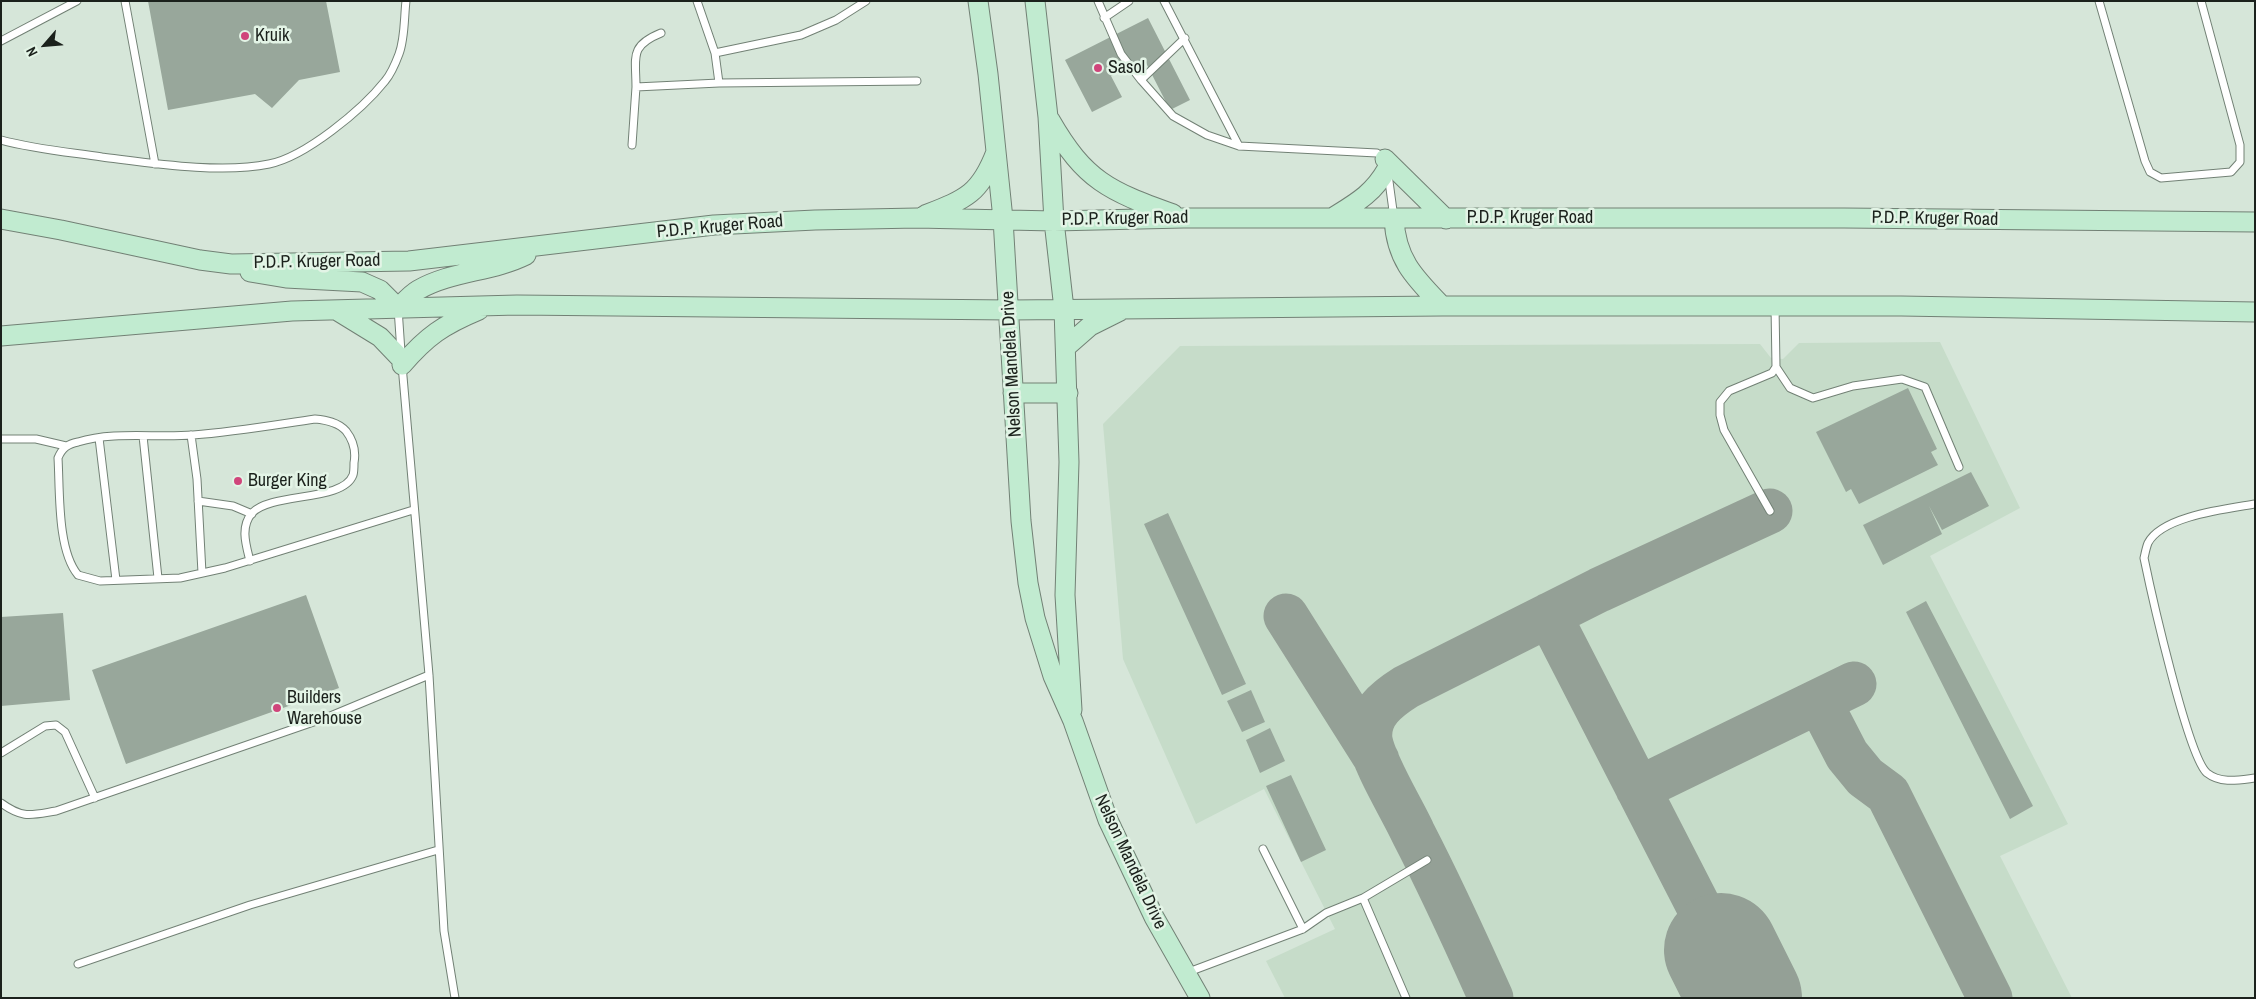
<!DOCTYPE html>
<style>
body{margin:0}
#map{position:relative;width:2256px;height:999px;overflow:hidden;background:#d6e6d9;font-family:"Archivo Narrow",sans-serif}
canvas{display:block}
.frame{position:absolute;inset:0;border:2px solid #1b211c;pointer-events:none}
.north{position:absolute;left:20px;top:20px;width:50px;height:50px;-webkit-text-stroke:4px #e3f4e6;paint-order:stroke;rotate:243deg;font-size:14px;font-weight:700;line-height:20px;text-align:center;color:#1b211c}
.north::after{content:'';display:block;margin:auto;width:18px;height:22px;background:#1b211c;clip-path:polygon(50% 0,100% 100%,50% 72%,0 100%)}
</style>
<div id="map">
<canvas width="2256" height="999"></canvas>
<div class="frame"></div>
<div class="north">N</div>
</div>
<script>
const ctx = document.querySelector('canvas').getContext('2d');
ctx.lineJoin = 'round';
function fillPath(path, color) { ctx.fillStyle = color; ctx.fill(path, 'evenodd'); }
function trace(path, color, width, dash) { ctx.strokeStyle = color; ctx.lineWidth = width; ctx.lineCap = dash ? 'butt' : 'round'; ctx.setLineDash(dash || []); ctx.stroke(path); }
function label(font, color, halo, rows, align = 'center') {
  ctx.font = font + ' "Archivo Narrow",sans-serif'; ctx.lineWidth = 5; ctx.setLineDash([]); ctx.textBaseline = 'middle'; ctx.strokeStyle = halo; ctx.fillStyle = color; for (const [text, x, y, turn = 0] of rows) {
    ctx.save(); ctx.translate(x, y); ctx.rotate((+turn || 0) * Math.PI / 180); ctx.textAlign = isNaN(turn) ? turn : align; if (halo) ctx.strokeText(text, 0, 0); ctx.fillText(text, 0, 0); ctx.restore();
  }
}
fillPath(new Path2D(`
 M1940,342L2020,508L1930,556L2068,824L2000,856L2072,998H1285L1266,961L1335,929L1264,789L1196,824L1123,659L1103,424L1180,346L1760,344L1771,358L1783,359L1799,343Z`), '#c6dcc9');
trace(new Path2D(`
 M1549,615L1721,950
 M1286,616L1377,760
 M1819,701L1847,755L1865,777L1888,794L1990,998
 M1638,789L1854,684
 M1491,998C1466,942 1441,887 1413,833C1402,809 1374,764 1370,740C1367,714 1387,699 1406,687L1599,590L1770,511`), '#94a096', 45);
trace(new Path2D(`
 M1721,950L1745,998`), '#94a096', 114);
fillPath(new Path2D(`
 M148,1H326L340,72L299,80L272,108L255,94L168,110Z
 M1148,18L1190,100L1170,110L1144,59L1111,76L1122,97L1092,112L1065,60Z
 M1908,388L1937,449L1931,452L1938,465L1859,504L1851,489L1846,492L1816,432Z
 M1971,472L1989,506L1942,530L1929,506L1942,534L1883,565L1863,525Z
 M1168,513L1246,684L1222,695L1144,524Z
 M306,595L339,688L126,764L92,670Z
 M1926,601L2033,806L2010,819L1906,612Z
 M63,613L70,700L1,706V617Z
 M1251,690L1265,722L1242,732L1227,701Z
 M1270,728L1285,761L1260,773L1246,740Z
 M1291,775L1326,850L1301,862L1266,786Z`), '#98a79b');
const lane = new Path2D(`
 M125,1L155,164
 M1098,1L1121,54L1141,80L1173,116L1207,135L1239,146L1377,153L1385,159
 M1164,1L1239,146
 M2099,1L2145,161L2150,172L2161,178L2231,172L2240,162V145L2201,1
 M1104,18L1129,1
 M1,41L77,1
 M715,53L801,35L836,20L866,1
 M1141,80L1185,38
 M719,83L917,81
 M636,87C636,57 629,46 661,33
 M1,140C34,149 68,152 102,157C151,163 221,174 269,164C305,157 362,110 385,81C391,74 396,62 399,54C405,38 404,18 406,1
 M632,145L636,87L719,83L715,53L697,1
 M1388,174L1394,218
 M398,308L401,352
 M402,365L429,675L444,931L455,998
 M1776,367L1790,388L1813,398L1853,386L1902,379L1925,387L1959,467
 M191,435L197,479L202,573
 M143,436L158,578
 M99,438L116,580
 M1,439H36L66,446
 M198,501L233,506L252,514
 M2255,504C2226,509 2162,516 2148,543C2146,548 2145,554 2144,558C2151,592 2188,757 2207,773C2221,784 2239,780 2255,778
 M1770,511L1724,430L1720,415V402L1729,391L1772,373L1776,367L1775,306
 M250,561C246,545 240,527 252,513C272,492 343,502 353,475C354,472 354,467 354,463C356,452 353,440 346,431C338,422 326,420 315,419C274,425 234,432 193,435C155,438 114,431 78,442C68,444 62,448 58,458C60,490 57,550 78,575L100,581L180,578L225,568L413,510
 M1,753L45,726L56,725L65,732L95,798
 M1,803C23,819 31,815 56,811L328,717L429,675
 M1263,849L1303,929
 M1363,898L1406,998
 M78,964L250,905L438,850
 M1186,973L1303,929L1326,913L1363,898L1427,860`);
const secondary = new Path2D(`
 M978,1L988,74L1003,219L1021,521L1028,583L1035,618L1053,676L1073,721L1108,820L1154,917L1200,998
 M1035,1L1048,117L1054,221L1064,309L1069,462L1065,595L1072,710
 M1050,120C1085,181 1109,191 1173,214
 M1385,159L1446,219
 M925,215C966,199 980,194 996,152
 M1332,218C1356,203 1373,194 1387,169
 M1,219L61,230L200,260L231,264L409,261L714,225L815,220L917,218L1054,221L1183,218H1844L2255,222
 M1394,219C1396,260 1415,278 1442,306
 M250,272L286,278L362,282L380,290L398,308C404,302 411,294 418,290C451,271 492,272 526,255
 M336,310L380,337L402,360
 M1,336L292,311L517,305L1010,310L1442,306H1901L2255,312
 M1066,347L1090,326L1120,311
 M402,365C427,336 443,325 479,310
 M1013,393H1068`);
trace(lane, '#728175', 9);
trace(secondary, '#728175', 21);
trace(lane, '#fff', 7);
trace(secondary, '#c1ebd0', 19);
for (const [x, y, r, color] of [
 [245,36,5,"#d0457b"],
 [1098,68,5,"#d0457b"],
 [238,481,5,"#d0457b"],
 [277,708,5,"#d0457b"]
]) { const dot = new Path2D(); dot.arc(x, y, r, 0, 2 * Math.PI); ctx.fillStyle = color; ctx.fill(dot); trace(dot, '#e3f4e6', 2); }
label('18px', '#1b211c', '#e3f4e6', [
 ["Kruik",255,36],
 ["Sasol",1108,68],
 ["Burger King",248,481],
 ["Builders",287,698],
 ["Warehouse",287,719]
], 'left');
label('18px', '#1b211c', '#e3f4e6', [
 ["P.D.P. Kruger Road",1530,218],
 ["P.D.P. Kruger Road",1125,219,-1],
 ["P.D.P. Kruger Road",1935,219,1],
 ["P.D.P. Kruger Road",720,227,-5],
 ["P.D.P. Kruger Road",317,262,-1],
 ["Nelson Mandela Drive",1012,364,-93],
 ["Nelson Mandela Drive",1130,862,65]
]);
</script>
